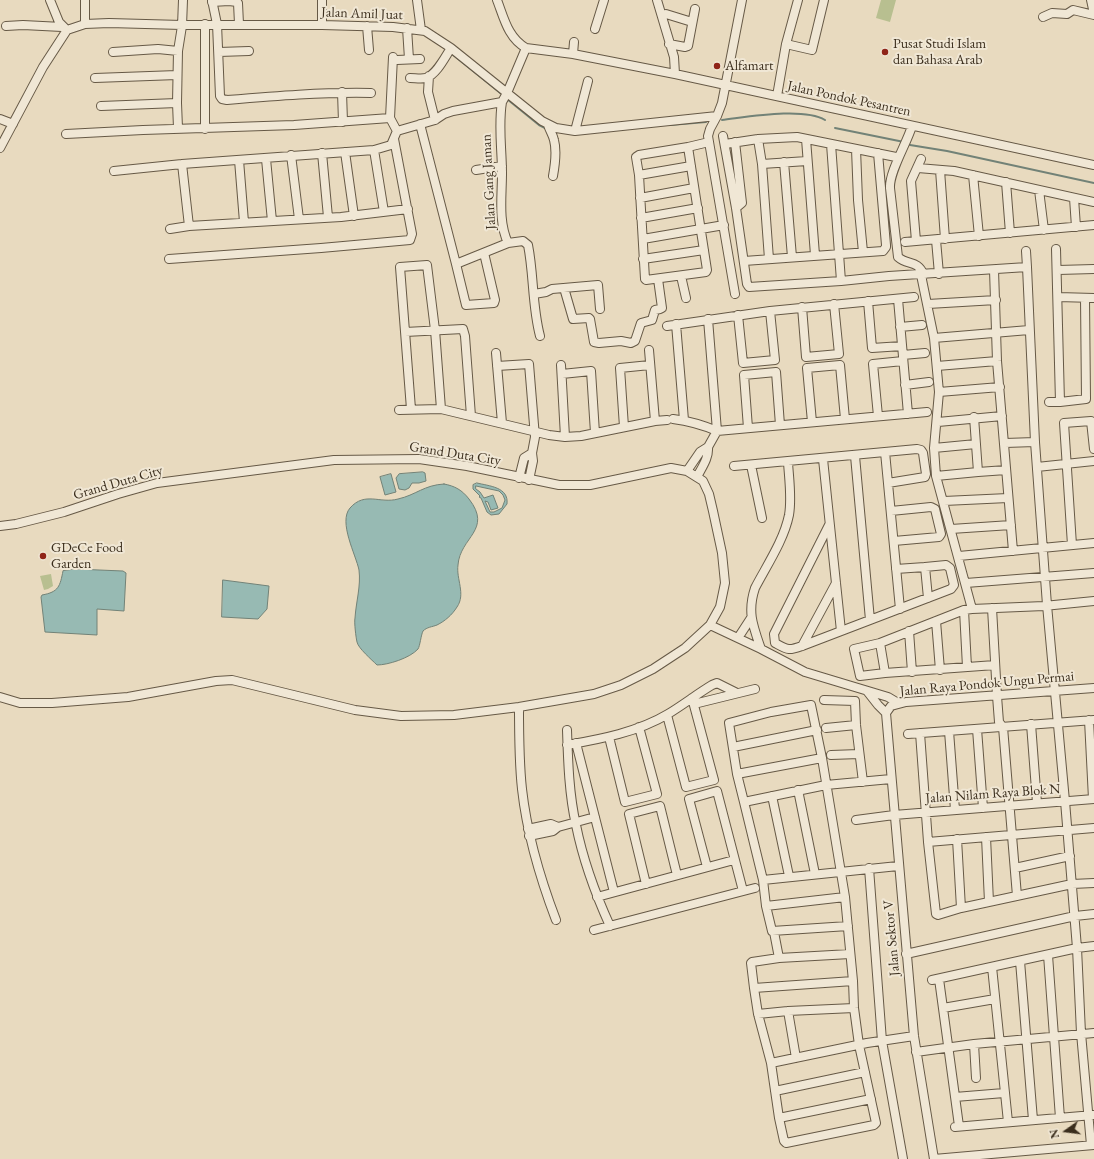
<!DOCTYPE html>
<style>
body{margin:0}
#map{position:relative;width:1094px;height:1159px;overflow:hidden;background:#e8dabf;font-family:"EB Garamond",serif}
canvas{display:block}
.north{position:absolute;left:1046px;top:1111px;width:40px;height:40px;-webkit-text-stroke:3px #f0e7d5;paint-order:stroke;rotate:256deg;font-size:11px;font-weight:700;line-height:16px;text-align:center;color:#3b2e1d}
.north::after{content:'';display:block;margin:auto;width:14px;height:18px;background:#3b2e1d;clip-path:polygon(50% 0,100% 100%,50% 72%,0 100%)}
</style>
<div id="map">
<canvas width="1094" height="1159"></canvas>
<div class="north">N</div>
</div>
<script>
const ctx = document.querySelector('canvas').getContext('2d');
ctx.lineJoin = 'round';
function fillPath(path, color) { ctx.fillStyle = color; ctx.fill(path, 'evenodd'); }
function trace(path, color, width, dash) { ctx.strokeStyle = color; ctx.lineWidth = width; ctx.lineCap = dash ? 'butt' : 'round'; ctx.setLineDash(dash || []); ctx.stroke(path); }
function label(font, color, halo, rows, align = 'center') {
  ctx.font = font + ' "EB Garamond",serif'; ctx.lineWidth = 4; ctx.setLineDash([]); ctx.textBaseline = 'middle'; ctx.strokeStyle = halo; ctx.fillStyle = color; for (const [text, x, y, turn = 0] of rows) {
    ctx.save(); ctx.translate(x, y); ctx.rotate((+turn || 0) * Math.PI / 180); ctx.textAlign = isNaN(turn) ? turn : align; if (halo) ctx.strokeText(text, 0, 0); ctx.fillText(text, 0, 0); ctx.restore();
  }
}
fillPath(new Path2D(`
 M881,0H896L890,22L876,18Z
 M51,574L53,586L48,589L44,590L40,576Z`), '#b8bf90');
const water = new Path2D(`
 M423,472L425,473L426,481L419,483H412L409,488L405,490L399,489L396,478L399,474Z
 M391,474L396,492L385,495L380,477Z
 M477,483C489,486 509,487 507,504L499,514L491,515L487,512L481,498L479,497L480,496L473,489V485ZM476,486L499,491L503,495L505,500L502,508L494,512H490L485,501L488,502L491,510L498,508L493,495L484,498L480,492L476,489Z
 M444,484C455,486 462,490 469,499C493,530 460,537 458,565C456,579 466,594 457,607C452,615 445,621 437,625C432,627 427,627 423,631C421,635 420,646 418,649C410,658 388,665 377,665C372,660 358,648 357,642C356,638 354,622 355,618C356,602 361,586 359,570C356,555 338,522 350,508C365,491 380,504 398,499C416,495 424,485 444,484Z
 M75,569L123,571L126,573L124,611L97,609V635L45,632L41,597L42,595C59,592 60,586 63,571Z
 M223,580L269,586L267,609L258,619L222,617Z`);
fillPath(water, '#97bab3');
trace(water, '#728277', 1);
trace(new Path2D(`
 M452,54L504,96
 M507,99L539,125L547,129
 M722,120C748,117 803,107 825,120
 M670,125L706,122
 M835,128L904,142
 M910,145L947,151L1094,183`), '#728277', 2);
const minor = new Path2D(`
 M50,0L59,22L65,28
 M212,0L217,24L220,96L222,99L227,100C275,96 323,92 371,93
 M417,0L421,30
 M497,0C504,18 508,38 526,48L573,54L675,74L1094,165
 M657,0L674,57L675,74
 M1091,0L1094,14
 M229,1L237,2L238,3L239,24
 M212,2L229,1L231,0
 M666,14L692,22
 M1043,17L1052,13L1067,14L1073,10L1094,15
 M85,24V0
 M322,25V0
 M6,26L23,25L62,27
 M367,26L369,50
 M407,28L409,59
 M595,29L604,0
 M669,44L685,47L688,46L695,9
 M786,44L812,50L824,0
 M113,52L158,49L178,51
 M219,52L249,51
 M573,54L574,42
 M397,60L420,59
 M429,76L428,92L435,120
 M95,78L177,75
 M410,78C415,78 421,79 426,78C437,74 445,57 451,48
 M342,92L343,122
 M777,96L786,44L798,0
 M502,102C498,126 502,149 502,173C502,197 498,221 508,243L523,241L528,245C534,275 532,306 540,336
 M101,106L177,103
 M390,118L393,57
 M0,119L13,124
 M420,124L456,264L508,243
 M548,125C550,131 553,135 554,140C557,151 555,165 553,176
 M912,126C907,143 889,172 890,188L898,257C908,266 917,259 924,275
 M178,128L177,103L178,51L182,26L183,0
 M205,129V24
 M397,131L435,120L444,114L453,111L502,102L507,93L526,48
 M575,131L588,81
 M66,134L143,130L294,125L390,118L397,131L391,145L374,150L182,164L114,171
 M723,136L736,208L747,284L749,287L841,281L889,276L1027,267L1035,442L1047,605L1065,801L1077,948L1081,1033L1091,1145
 M758,139L762,164L769,259
 M806,139L815,255
 M735,142L742,203L736,208
 M725,144L758,139L797,137L896,157
 M831,144L841,281
 M688,147L707,270L706,272L646,280L645,279L639,175L636,157L639,155Z
 M688,147L709,142
 M0,148L43,67L67,30L85,24L109,23L182,25H322L393,27L425,31L451,48L542,121L556,128L575,131L717,116
 M856,149L858,200L863,252
 M374,150L384,212
 M345,152L354,216
 M322,153L328,217
 M291,155L299,219
 M266,159L272,221
 M921,159L911,181L916,241L1094,225
 M239,160L244,222
 M784,162L792,257
 M182,164L189,226L341,217L408,209
 M762,164L807,161
 M918,168L954,171L1094,202
 M476,170L502,166
 M940,170L945,239
 M639,175L691,166
 M973,175L979,236
 M1006,182L1010,233
 M1039,190L1044,230
 M640,198L694,188
 M1074,198L1076,227
 M641,218L698,208
 M170,229L189,226
 M643,239L724,225
 M936,240L939,274
 M905,242L916,241
 M1056,249L1060,402L1086,399L1085,298
 M1026,251L1027,267
 M169,259L321,248L410,240L412,234L394,139
 M643,259L704,250
 M744,261L883,251L886,247V245L878,153
 M456,264L466,305L494,303L495,300L484,253
 M994,270L997,361L1013,551
 M1058,270L1094,269
 M921,275L934,338L939,392L934,448L936,476L972,609
 M681,276L686,298
 M564,288L573,319L589,318L590,319L594,342L599,343L621,341L631,343L635,341L641,323L652,320L655,310L660,309L662,308L658,279
 M534,294L546,292L552,289L598,285L600,309
 M735,294L708,136L710,129L717,116L722,103L742,0
 M1058,297L1094,298
 M898,299L908,414
 M868,301L872,348L902,346
 M928,304L996,300
 M802,307L806,357L839,354L834,304
 M738,315L743,363L775,360L770,311
 M676,324L684,420
 M667,326L770,311L914,297
 M900,327L922,325
 M405,332L463,329L465,336L471,416
 M934,338L1029,330
 M649,350L655,421
 M496,353L502,423
 M903,355L925,353
 M561,365L565,437
 M497,366L529,364L535,437L532,453L533,461L529,480
 M937,366L997,361
 M562,374L591,371L595,433
 M905,385L929,382
 M939,392L1000,387
 M1049,402H1060
 M411,409L400,267L427,265L435,330L441,409
 M399,410L441,409L549,435L565,437L581,436L655,421L667,420
 M878,416L873,364L903,361
 M974,417L978,472
 M673,419C689,421 703,425 717,431L927,412
 M812,422L807,368L840,365L845,419
 M938,422L1002,416
 M624,427L620,368L650,365
 M748,428L744,375L776,372L780,425
 M1005,443L1035,442
 M934,448L976,444
 M885,452L900,609
 M855,456L870,620
 M823,459L841,631
 M751,465L762,518
 M734,466L917,449L921,450L923,453L926,474L925,477L888,483
 M1037,467L1094,461
 M687,471L700,452L708,447L717,431L708,319
 M936,476L978,472L1006,470
 M697,477C702,467 709,458 708,447
 M519,478L524,458L532,453
 M944,501L1008,498
 M891,511L931,507L935,509L941,534L939,537L894,541
 M829,525L774,634L775,643C788,650 788,651 802,646L951,589L954,585L950,568L946,565L925,567
 M0,526L16,524L64,512L118,494L157,483L334,460L419,459L467,466L559,485H590L671,468L687,471L703,481L709,494L713,511L722,553L725,583L720,607L710,625L761,649L805,672L888,697L898,703
 M951,529L1011,525
 M1072,545L1064,423L1091,421L1094,449
 M959,556L1094,543
 M896,569L925,567L928,598
 M966,583L1094,573
 M992,608L997,696L999,722L1003,727L1017,896
 M964,610L967,667
 M936,621L940,670
 M909,631L912,672
 M738,638L751,618
 M880,643L854,649L860,676L885,673L995,665
 M802,646L836,583
 M761,649C753,626 747,612 755,588C767,565 784,540 789,515C792,498 789,479 788,462
 M885,673L880,643L964,610L972,609L1044,606L1094,601
 M867,691L878,705L886,713
 M0,697L20,703H52L128,697L216,681L232,680L355,710L401,716L454,715L519,707L594,694L621,685L653,669L685,648L710,625
 M824,700L855,701L856,725L863,782
 M694,704L755,689
 M519,707C519,734 519,762 522,789C527,834 540,878 556,920
 M886,713L914,1036L934,1159
 M886,713L891,706L906,702L1094,688
 M667,715L686,787L714,780L692,698
 M1089,720L1093,799
 M1031,724L1037,803
 M826,728L856,725
 M977,729L983,808
 M567,730C568,761 569,794 576,825C583,860 595,893 610,926
 M949,731L955,810
 M920,733L928,842L936,914L938,915L961,908L1072,884L1094,883
 M908,734L1094,720
 M609,737L625,802L657,794L639,727
 M576,743L614,892
 M567,745C601,739 638,732 668,714C683,705 697,694 712,685L717,683L737,693
 M733,747L817,730
 M831,755L859,754
 M737,774L822,758
 M891,779L826,785L744,802L763,880L898,866
 M798,790L815,874
 M772,796L789,876
 M744,802L737,774L729,723L771,712L811,705L822,758L845,897L853,981L854,1008L859,1045L876,1123L874,1125L786,1143L784,1141L779,1118L771,1063L758,1014L754,988L853,981
 M856,820L894,815L1094,799
 M528,829L551,824L558,827
 M529,836L553,831L558,827L595,817
 M986,837L989,902
 M957,839L961,908
 M928,842L1094,828
 M707,867L689,799L717,791L743,891
 M869,868L882,1041L903,1159
 M1015,868L1070,856
 M763,880L766,906L772,931L848,926
 M646,884L629,814L660,806L677,875
 M597,897L734,860
 M766,906L845,897
 M594,930L755,888
 M774,932L779,958
 M906,954L1075,916L1094,914
 M1048,955L1060,1118
 M1020,961L1033,1120
 M992,967L1008,1122
 M939,979L959,1126
 M932,980L1077,948L1094,946
 M754,988L751,963L752,962L779,958L850,954
 M943,1008L995,999
 M788,1011L796,1058
 M758,1014L788,1011L854,1008
 M974,1044L976,1078
 M916,1052L974,1044L1094,1033
 M771,1063L867,1043L914,1036
 M775,1091L865,1072
 M955,1097L1004,1093
 M779,1118L871,1099
 M955,1127L1093,1115
 M934,1159L1094,1145`);
trace(minor, '#665946', 10);
trace(minor, '#f0e7d5', 8);
for (const [x, y, r, color] of [
 [885,52,4,"#8f2418"],
 [717,66,4,"#8f2418"],
 [43,556,4,"#8f2418"]
]) { const dot = new Path2D(); dot.arc(x, y, r, 0, 2 * Math.PI); ctx.fillStyle = color; ctx.fill(dot); trace(dot, '#f0e7d5', 1.5); }
label('14px', '#3b2e1d', '#f0e7d5', [
 ["Jalan Amil Juat",362,14,2],
 ["Jalan Pondok Pesantren",849,99,12],
 ["Jalan Gang Jaman",489,182,-93],
 ["Grand Duta City",455,454,9],
 ["Grand Duta City",118,483,-16],
 ["Jalan Raya Pondok Ungu Permai",987,684,-5],
 ["Jalan Nilam Raya Blok N",993,794,-4],
 ["Jalan Sektor V",892,938,-95]
]);
label('14px', '#3b2e1d', '#f0e7d5', [
 ["Pusat Studi Islam",893,44],
 ["dan Bahasa Arab",893,60],
 ["Alfamart",725,66],
 ["GDeCe Food",51,548],
 ["Garden",51,564]
], 'left');
</script>
